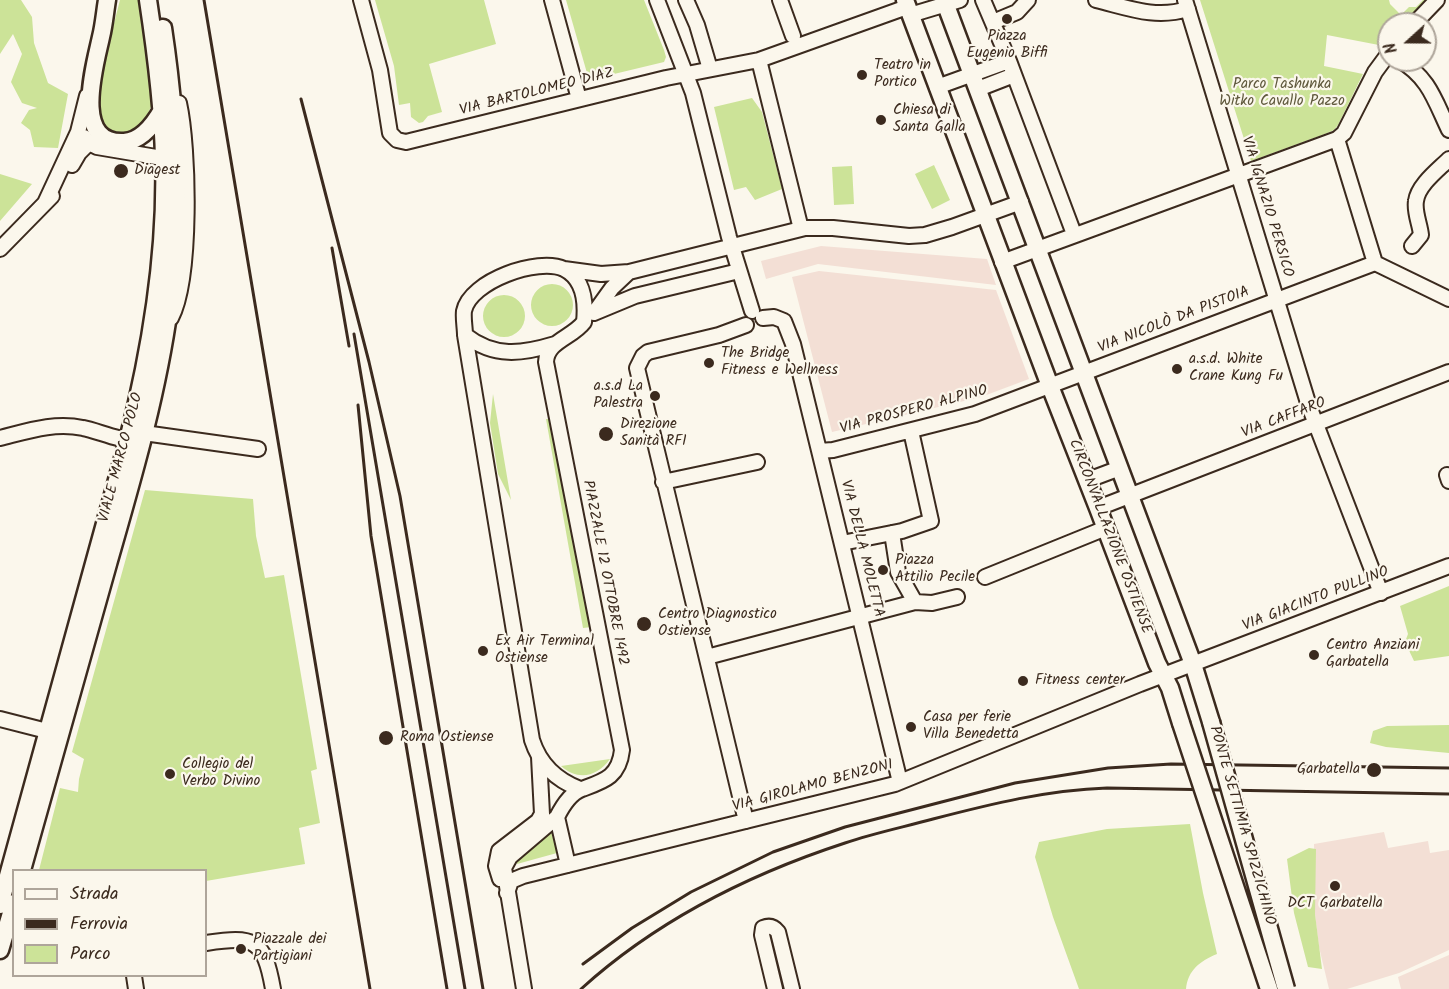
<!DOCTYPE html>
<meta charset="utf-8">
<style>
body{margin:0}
#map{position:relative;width:1449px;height:989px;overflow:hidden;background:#fbf7ec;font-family:Kalam,sans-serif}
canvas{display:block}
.legend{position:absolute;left:12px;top:869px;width:195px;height:108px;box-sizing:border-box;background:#fbf7ec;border:2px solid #aea59a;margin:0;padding:8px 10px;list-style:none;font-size:18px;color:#3b2a1e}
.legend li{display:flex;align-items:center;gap:12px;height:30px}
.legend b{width:30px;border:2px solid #aea59a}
.north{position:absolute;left:1377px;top:12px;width:60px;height:60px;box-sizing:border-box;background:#fbf7ec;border:2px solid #aea59a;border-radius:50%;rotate:249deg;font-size:16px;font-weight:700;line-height:24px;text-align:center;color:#3b2a1e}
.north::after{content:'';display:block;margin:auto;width:21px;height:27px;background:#3b2a1e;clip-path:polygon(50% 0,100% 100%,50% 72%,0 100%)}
</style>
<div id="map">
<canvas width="1449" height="989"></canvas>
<ul class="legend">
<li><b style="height:8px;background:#fbf7ec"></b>Strada</li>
<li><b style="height:8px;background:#3b2a1e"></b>Ferrovia</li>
<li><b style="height:16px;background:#cce398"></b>Parco</li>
</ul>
<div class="north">N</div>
</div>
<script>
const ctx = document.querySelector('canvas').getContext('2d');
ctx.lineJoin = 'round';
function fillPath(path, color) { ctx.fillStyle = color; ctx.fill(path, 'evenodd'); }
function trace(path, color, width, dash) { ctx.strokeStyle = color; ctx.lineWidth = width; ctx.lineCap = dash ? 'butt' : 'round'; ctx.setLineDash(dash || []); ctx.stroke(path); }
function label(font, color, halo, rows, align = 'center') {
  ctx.font = font + ' Kalam,sans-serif'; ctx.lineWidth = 4.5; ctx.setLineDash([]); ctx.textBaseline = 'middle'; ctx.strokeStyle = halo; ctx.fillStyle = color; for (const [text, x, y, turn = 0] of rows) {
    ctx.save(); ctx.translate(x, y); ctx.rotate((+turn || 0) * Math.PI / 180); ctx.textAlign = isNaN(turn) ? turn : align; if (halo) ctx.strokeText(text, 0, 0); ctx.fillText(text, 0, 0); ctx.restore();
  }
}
fillPath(new Path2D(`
 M821,246L987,259L996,285L818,264L766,279L761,261Z
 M819,271L996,290L1029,379L981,397L832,432L792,277Z
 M1384,832L1388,848L1428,841L1430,853L1449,850V950L1399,973L1347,989H1329L1319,947L1315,914L1314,844Z
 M1449,955V989H1401L1398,977Z`), '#f3dfd5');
fillPath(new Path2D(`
 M0,0H21L32,17L34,43L48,83L68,94L58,148L34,147L30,130L21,123L29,110L37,108L22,103L11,82L22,54L13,34L0,54Z
 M120,0H138L153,102L144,123L134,131L119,134L106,131L98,122V85Z
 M375,0H484L496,44L429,64L442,112L428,116L423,122L419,123L411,117L410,103L399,105L394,66Z
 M566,0H644L664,50L666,57L664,62L589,80Z
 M1200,0H1389L1390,4L1401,15L1409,7H1416L1423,0H1426L1404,24H1389V41L1384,46L1327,35L1324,66L1363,74L1338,125L1334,130L1325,134L1251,161Z
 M752,98L762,112L782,189L755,200L746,187L734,190L714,107Z
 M934,165L950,200L932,209L915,174Z
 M852,166L854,204L834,205L832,167Z
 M0,174L32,184L0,221Z
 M531 305a21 21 0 1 1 42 0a21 21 0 1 1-42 0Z
 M483 316a21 21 0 1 1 42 0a21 21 0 1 1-42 0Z
 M493,394L511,500L498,474L490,423Z
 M546,419H549L592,627L583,628Z
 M145,490L253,499L256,536L265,578L284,575L317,769L311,771L320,823L299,828L305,864L206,881V870H39L60,788L78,792L79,779L84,759L72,752Z
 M1449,586V656L1414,661L1405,642L1408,634L1400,606Z
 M1449,725V753L1386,747L1370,743L1373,731L1387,726Z
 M610,759C597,777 578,781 561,766Z
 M1190,824L1203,893L1217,954C1200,961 1188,970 1186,989H1079L1053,917L1035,857L1039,842L1107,829Z
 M551,831L557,853L517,864V858Z
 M1309,848L1316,849L1315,914L1322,969L1308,967L1294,913L1287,859Z`), '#cce398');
const minor = new Path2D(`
 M361,0L380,70L390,133L397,140L406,142L666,78L759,60L907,7
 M552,0L579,99
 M657,0L693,93L729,237L752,311
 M686,0L697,25L710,69
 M780,0L793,36
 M983,0L1009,61L1074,234
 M1096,0C1129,8 1155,19 1188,9
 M1185,0L1309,406L1381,593
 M910,15L960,0
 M993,22L1017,12L1028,0
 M1414,24L1437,0
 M759,60L801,229
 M1399,60C1429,77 1435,101 1449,130
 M937,87L1009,61
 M978,89L1014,75
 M84,137L89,143L97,147L174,160
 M1337,139L1375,263
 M72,165L79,153L89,143
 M45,203L78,132L87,96
 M1412,246L1421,235C1420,224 1414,212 1416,201C1418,185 1438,170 1449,159
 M0,249L52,196
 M1002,262L1337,139L1344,133L1375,72L1389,53
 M564,269L601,274L629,272L805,228H833L909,236L925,235L952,227L1021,202
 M594,313L635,296L739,271
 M594,313L612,288L629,272
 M171,318C192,278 189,148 179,103
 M763,318L774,317L784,321L793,344L900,782
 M465,335L532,740C540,765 556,780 580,789
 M555,344C522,354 494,358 465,335C465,328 463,318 464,311C470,281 538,257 564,269C584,279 586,303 584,322C572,338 547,341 546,362L622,750C619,777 604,781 582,789C571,793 562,807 557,817L568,865
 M0,438C28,431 54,422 83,428C95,430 123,442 133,440C138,440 141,437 144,433L258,449
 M819,451L833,450L975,414L1375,263L1449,299
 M1447,475L1449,481
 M1088,480L1120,468
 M663,482L757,462
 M1098,508L1449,372
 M892,533L898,572L915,602
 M842,543L902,531L931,521L911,431
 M985,577L1106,528
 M707,657L915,602L932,603L957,597
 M0,719L47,731
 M746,821L637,368L643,356L648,352L719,335L746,325
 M500,879L496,866L499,851L538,821L542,814L539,757
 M507,893L511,881L523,876L895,784L1140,684L1449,566
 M206,943C254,936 264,938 273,989
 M134,976L136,989
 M524,989L504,868L510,857L557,817
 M775,989L762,935L763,928C770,925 774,927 778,932L792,989`);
const major = new Path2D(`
 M107,0C105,12 104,25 101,37C95,65 71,145 124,142C142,141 154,124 162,110
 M905,0L1050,386L1098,508L1157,663L1170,688L1181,723
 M944,0L1193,664L1211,722
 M22,870C50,768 79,666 108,564C132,480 157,396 169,308C182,215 177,121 163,28
 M0,905L128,440C151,349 167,254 164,159C163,106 156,53 148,0
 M0,950L14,903`);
trace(minor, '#3b2a1e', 18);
trace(major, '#3b2a1e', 21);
trace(minor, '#fbf7ec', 14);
trace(major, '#fbf7ec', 16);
trace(new Path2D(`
 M204,0L370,989
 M301,99L369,362L400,496L483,989
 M332,248L349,346
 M354,334L465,989
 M358,405L371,536L447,989
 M583,964L632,928L691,892L773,852L845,827L1015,783L1108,768L1171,764L1449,768
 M581,989C656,921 750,874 845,843C874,833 904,827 933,819C991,804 1047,790 1107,788L1449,794`), '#3b2a1e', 3);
const majorBridge = new Path2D(`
 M1211,722L1286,989
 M1181,723L1269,989`);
trace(majorBridge, '#3b2a1e', 21, []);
trace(majorBridge, '#fbf7ec', 16);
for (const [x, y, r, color] of [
 [1007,19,6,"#3b2a1e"],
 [862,75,6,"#3b2a1e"],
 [881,120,6,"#3b2a1e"],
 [121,171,8,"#3b2a1e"],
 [709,363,6,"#3b2a1e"],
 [1177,369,6,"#3b2a1e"],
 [655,396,6,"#3b2a1e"],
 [606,434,8,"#3b2a1e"],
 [883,570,6,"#3b2a1e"],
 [644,624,8,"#3b2a1e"],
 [483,651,6,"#3b2a1e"],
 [1314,655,6,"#3b2a1e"],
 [1023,681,6,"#3b2a1e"],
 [911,727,6,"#3b2a1e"],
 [386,738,8,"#3b2a1e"],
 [1374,770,8,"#3b2a1e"],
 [170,774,6,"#3b2a1e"],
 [1335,886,6,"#3b2a1e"],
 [241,949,6,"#3b2a1e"]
]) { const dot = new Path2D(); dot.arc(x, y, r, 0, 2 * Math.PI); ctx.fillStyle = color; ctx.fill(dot); trace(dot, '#fbf7ec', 2); }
label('15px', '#3b2a1e', '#fbf7ec', [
 ["Piazza",1007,37,"center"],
 ["Eugenio Biffi",1007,54,"center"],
 ["Teatro in",874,66],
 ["Portico",874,83],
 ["Chiesa di",893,111],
 ["Santa Galla",893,128],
 ["Diagest",134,171],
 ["The Bridge",721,354],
 ["Fitness e Wellness",721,371],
 ["a.s.d. White",1189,360],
 ["Crane Kung Fu",1189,377],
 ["a.s.d La",643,387,"right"],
 ["Palestra",643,404,"right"],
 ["Direzione",620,425],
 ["Sanità RFI",620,442],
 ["Piazza",895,561],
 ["Attilio Pecile",895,578],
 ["Centro Diagnostico",658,615],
 ["Ostiense",658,632],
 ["Ex Air Terminal",495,642],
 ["Ostiense",495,659],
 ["Centro Anziani",1326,646],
 ["Garbatella",1326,663],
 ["Fitness center",1035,681],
 ["Casa per ferie",923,718],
 ["Villa Benedetta",923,735],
 ["Roma Ostiense",400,738],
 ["Collegio del",182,765],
 ["Verbo Divino",182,782],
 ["Garbatella",1360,770,"right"],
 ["DCT Garbatella",1335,904,"center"],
 ["Piazzale dei",253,940],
 ["Partigiani",253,957]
], 'left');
label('15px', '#5f583c', '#fbf7ec', [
 ["Parco Tashunka",1282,85],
 ["Witko Cavallo Pazzo",1282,102]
]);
label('15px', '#3b2a1e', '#fbf7ec', [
 ["VIA BARTOLOMEO DIAZ",537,93,-14],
 ["VIA IGNAZIO PERSICO",1266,207,73],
 ["VIA NICOLÒ DA PISTOIA",1174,321,-21],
 ["VIA PROSPERO ALPINO",914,411,-15],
 ["VIA CAFFARO",1284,419,-21],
 ["VIALE MARCO POLO",122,458,-75],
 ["CIRCONVALLAZIONE OSTIENSE",1109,537,69],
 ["VIA DELLA MOLETTA",861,549,76],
 ["PIAZZALE 12 OTTOBRE 1492",604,573,79],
 ["VIA GIACINTO PULLINO",1316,600,-21],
 ["VIA GIROLAMO BENZONI",813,787,-15],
 ["PONTE SETTIMIA SPIZZICHINO",1241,826,74]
]);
</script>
